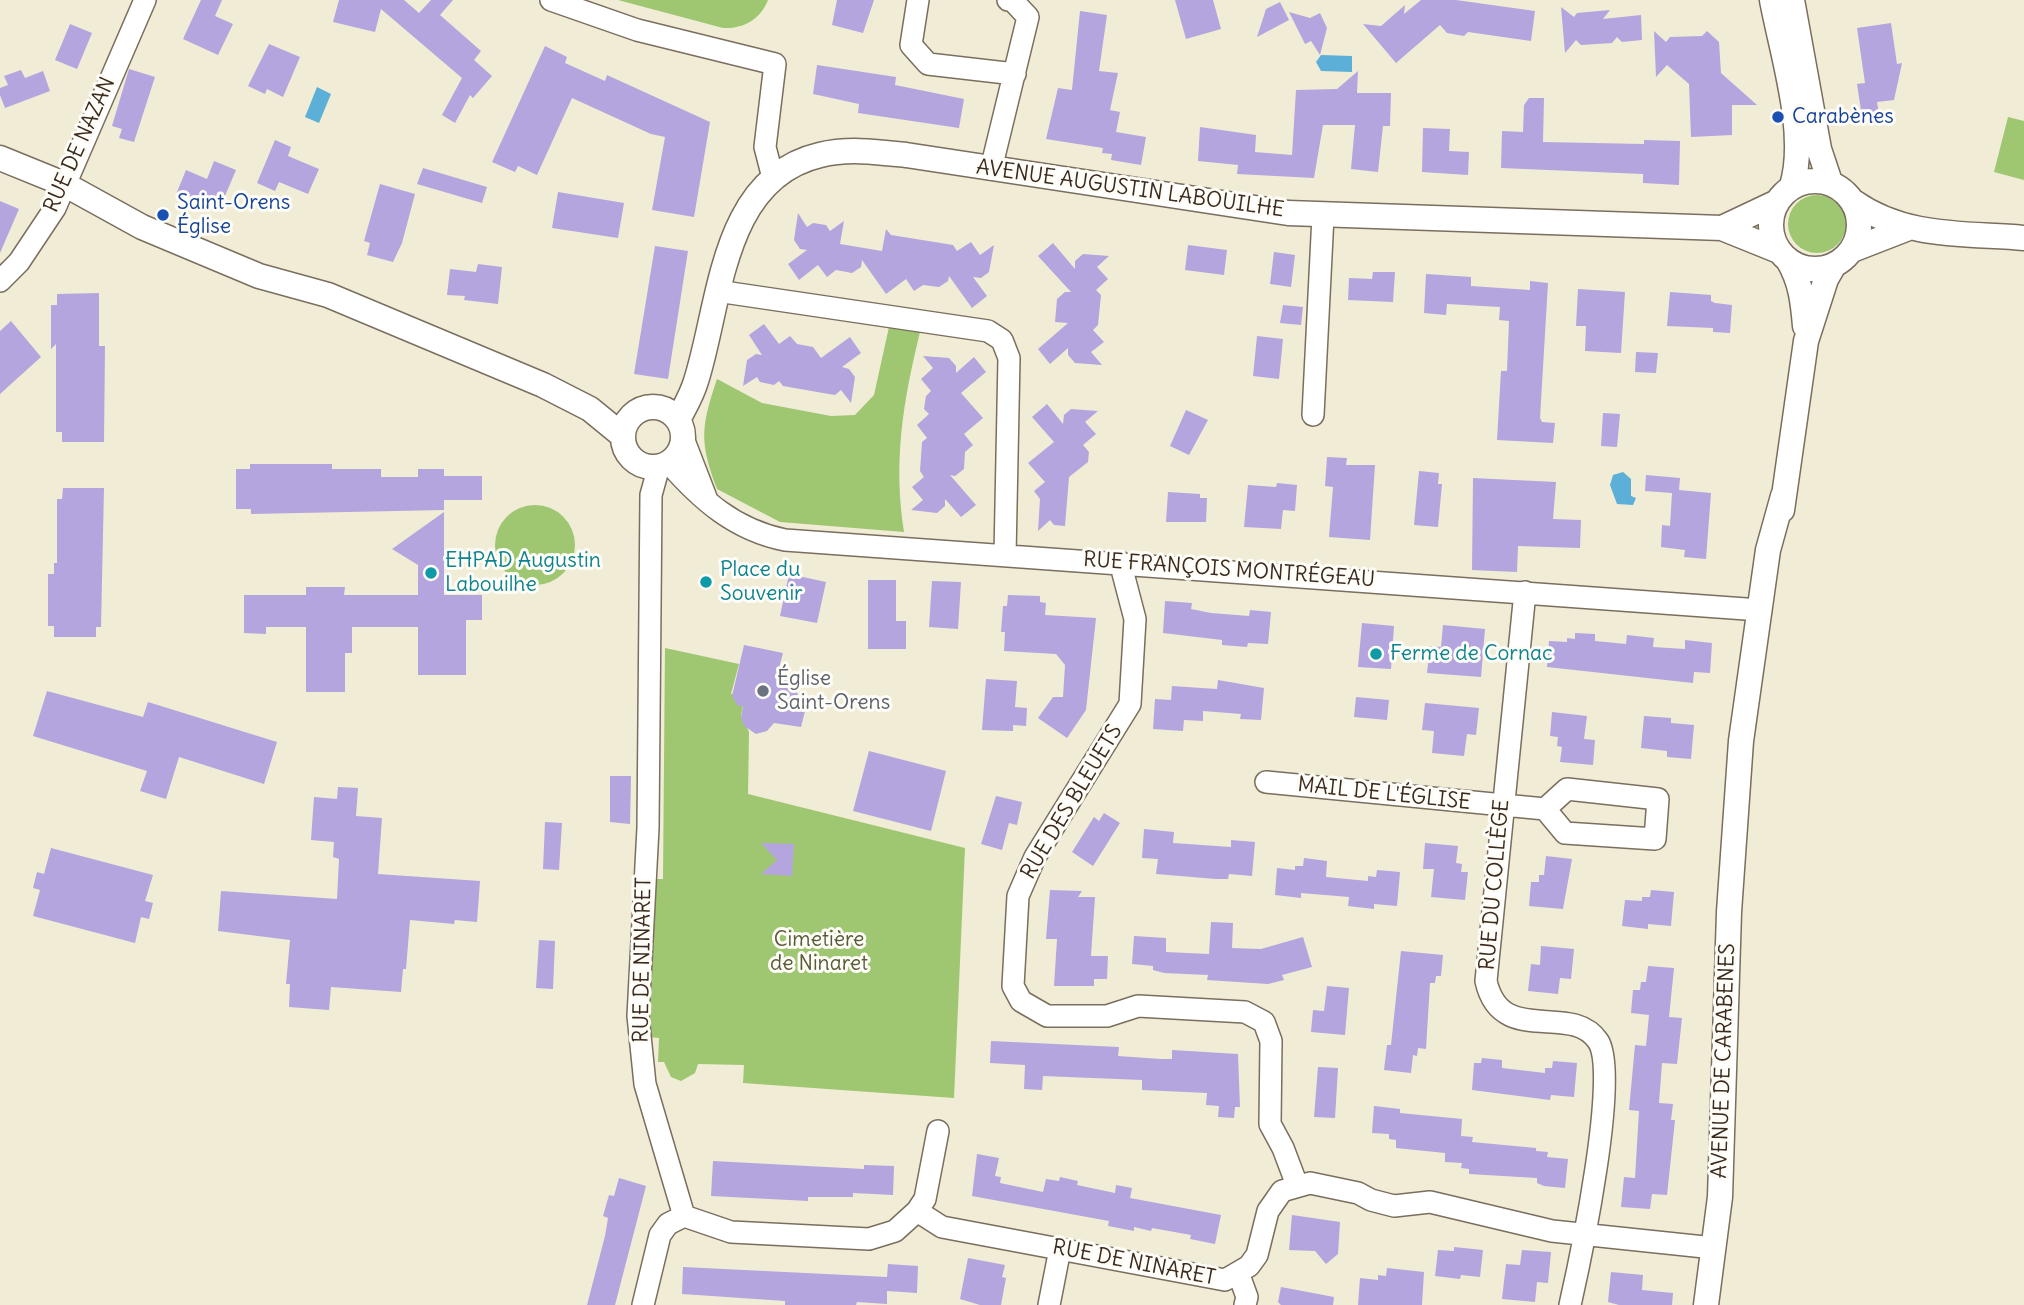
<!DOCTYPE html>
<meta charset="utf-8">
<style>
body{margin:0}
canvas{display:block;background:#f0ecd5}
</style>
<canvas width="2024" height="1305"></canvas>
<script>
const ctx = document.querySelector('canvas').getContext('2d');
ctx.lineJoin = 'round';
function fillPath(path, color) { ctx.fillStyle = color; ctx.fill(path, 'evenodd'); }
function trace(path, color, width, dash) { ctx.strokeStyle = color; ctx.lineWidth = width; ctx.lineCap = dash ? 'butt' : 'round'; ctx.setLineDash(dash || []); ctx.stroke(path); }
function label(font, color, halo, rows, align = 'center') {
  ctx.font = font + ' Delius,sans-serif'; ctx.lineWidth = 6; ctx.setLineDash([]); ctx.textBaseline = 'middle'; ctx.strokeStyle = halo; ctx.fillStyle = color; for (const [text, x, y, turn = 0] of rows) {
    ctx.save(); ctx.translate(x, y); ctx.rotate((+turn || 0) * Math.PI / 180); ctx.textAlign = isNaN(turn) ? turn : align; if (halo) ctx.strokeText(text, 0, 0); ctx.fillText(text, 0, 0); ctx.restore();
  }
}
fillPath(new Path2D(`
 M618,0H768C760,20 743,29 723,28Z
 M2008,117L2024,121V180L1994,172Z
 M1788 224a29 29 0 1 1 58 0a29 29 0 1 1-58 0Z
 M889,327L920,332C903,402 893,461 904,532L780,522L717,489C699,441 701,427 717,379L762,403L831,416L855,415L874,395Z
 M495 545a40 40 0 1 1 80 0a40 40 0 1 1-80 0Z
 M665,648L739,664L731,694L745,696L741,715L749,732L748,794L965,848L954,1098L743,1083L744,1065L698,1064L695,1073L681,1081L671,1077L664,1062H658L659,1038L649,1037L656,879H663Z`), '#9fc671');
fillPath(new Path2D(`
 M1321,55L1352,56V72L1321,71L1316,62Z
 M317,87L331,94L319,123L305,117Z
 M1623,472L1631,479V496L1636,498L1633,505L1617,504L1610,485L1613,475Z`), '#5cafd7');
fillPath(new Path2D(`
 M201,0H222L215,16L233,24L218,55L183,39Z
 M339,0H404L419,13L431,0H453L440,15L481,51L474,60L492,76L473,98L470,95L455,123L442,115L462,78L381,9L375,32L333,22Z
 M837,0H874L863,33L832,25Z
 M1175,0H1213L1221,29L1186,39Z
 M1421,0H1456L1535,11L1531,41L1468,32L1464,36L1447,33L1440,25L1396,63L1363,24L1381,26L1405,5L1404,14Z
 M1280,2L1289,20L1257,37L1266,9Z
 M1561,7L1574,17L1577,13L1610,10L1603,19L1641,15L1642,40L1622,42L1617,37L1612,43L1581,45L1576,40L1565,53Z
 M1080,11L1107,15L1099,71L1118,73L1110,110L1120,112L1116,132L1146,137L1141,165L1111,160L1112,154L1102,153L1103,148L1046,139L1058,88L1072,90Z
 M1289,12L1310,18L1320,13L1327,28L1320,55L1311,41L1305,44Z
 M1891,23L1897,64L1902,63L1894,100L1877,102L1879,114L1862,117L1857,84L1865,83L1857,28Z
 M70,24L92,33L77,69L55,60Z
 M1654,31L1666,42L1670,37L1702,36L1707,31L1719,42L1721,73L1757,105H1732V135L1691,137L1689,84L1667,65L1656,77Z
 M269,44L300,57L283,97L267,89L265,94L248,86Z
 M545,46L567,57L565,63L605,81L607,75L710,122L694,217L652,210L665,137L651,134L572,98L537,175L518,166L515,172L492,162Z
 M817,65L896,77L895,85L964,99L959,128L858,113L859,104L813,94Z
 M129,69L155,77L134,142L119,138L122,129L112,126Z
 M21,70L25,78L43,71L50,91L5,108L0,95V88L8,85L4,76Z
 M1358,71L1357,93H1391L1390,126H1383L1378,172L1351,169L1355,125H1323L1314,178L1237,174L1238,165L1198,161L1200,127L1256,135L1255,152L1292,155L1296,90L1337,89Z
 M1529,98H1544L1543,142L1644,144V140L1680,141L1679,185L1643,183V174L1501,168L1502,131L1523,132L1524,105Z
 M1423,128L1450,129L1449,151L1469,152L1468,175L1422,172Z
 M275,140L291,147L288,156L319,169L308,194L279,182L275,191L257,183Z
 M214,161L236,170L219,210L177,192L186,170L207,179Z
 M423,168L487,187L482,203L417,184Z
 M380,184L415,194L402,243L393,262L367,255L370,243L364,241Z
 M558,192L624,203L618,238L552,228Z
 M0,201L19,209L0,253Z
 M798,213L807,227L813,223L826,225L830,231L844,221L840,244L882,251L886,229L891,235L953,245L957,251L971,242L980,255L994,245L989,272L981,278L973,277L987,296L972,308L949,276L948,281L939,287L923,285L914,291L906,279L886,294L862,260L861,267L852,273L836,270L827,277L818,265L799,280L788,264L807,250L800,249L794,240Z
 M1053,243L1075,269V261L1083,254L1109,256L1097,267L1108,279L1096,290L1101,295L1098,325L1093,330L1104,342L1091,352L1102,365L1075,363L1068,355V348L1050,364L1038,349L1068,323L1055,322L1057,299L1065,292H1071L1038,256Z
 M1188,245L1227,250L1224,275L1185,270Z
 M655,246L688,251L668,379L634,374Z
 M1274,252L1295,255L1291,287L1270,284Z
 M478,264L502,267L498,304L464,300L465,296L447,295L450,269L476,272Z
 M1373,272H1395L1393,302L1348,300L1349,278L1372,279Z
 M1426,274L1471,277V286L1530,290V281L1548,283L1540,418L1542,422L1555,423L1553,443L1497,440L1501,371H1507L1509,321L1499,320L1500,307L1447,304L1446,315L1424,313Z
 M1578,289L1625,292L1621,353L1585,351L1586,326H1576Z
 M1670,292L1711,295V301L1715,303L1732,305L1730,333L1713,332V328L1667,326Z
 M99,293V346H105L104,442H62V432H56V344L51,349V305H57V294Z
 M1283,305L1303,307L1301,325L1280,323Z
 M11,321L41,357L0,394V331Z
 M764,324L779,344L790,336L797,344L813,347L821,358L850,337L861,353L842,367L849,369L855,377L851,403L841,390L835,395L823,393L783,386L779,381L774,385L760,382L757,377L743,386L747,360L756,354L762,355L749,335Z
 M1257,336L1283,339L1279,379L1253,376Z
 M1636,352L1658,353L1656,373L1635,372Z
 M923,356L949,358L956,366V373L974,357L986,372L961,393L983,418L964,434L973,445L965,452L964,469L955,476L950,475L976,505L961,517L945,499V506L937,513L911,510L923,500L912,487L924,477L920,471L922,442L927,438L917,425L929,414L924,409L926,396L931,391L921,379L933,368Z
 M1047,404L1063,424L1064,415L1071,409L1098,411L1085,422L1096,434L1083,445L1089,452L1088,462L1069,477L1065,526L1054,525L1050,520L1038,531L1040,499L1034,491L1045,482L1028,463L1054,442L1032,417Z
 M1186,410L1208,420L1189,455L1170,446Z
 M1603,413L1620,414L1617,447L1601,446Z
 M1327,457L1347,458L1346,465H1375L1370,540L1329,537L1333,487L1325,486Z
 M250,464H332V469H381V477H418V469H444V476H482V500H444V510L251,514V509H236V469H250Z
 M1419,471L1439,473L1438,484H1442L1438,527L1414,525Z
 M1646,475L1680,478L1679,490L1711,493L1706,559L1684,557L1685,550L1661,547L1662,525L1670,526L1672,493L1645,491Z
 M1473,478L1556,482L1553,519L1581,520L1580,548L1518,546L1517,572L1472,570Z
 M1277,483L1297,485L1295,511L1283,510L1281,529L1244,527L1248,485L1276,487Z
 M63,488H104L101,627H96V637H54V626H48V574H54V563H57V499H62Z
 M1168,492L1200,494V498H1207L1206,522H1166Z
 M444,512V595H482V620H466V675H418V627H352V653H345V692H306V627H266V634L244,633V595H306V587H345L344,595H418V565L392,549Z
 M789,574L826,582L817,623L780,616Z
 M868,580H896V621H906V649H868Z
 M932,581L961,582L958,629L929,627Z
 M1008,595L1040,596V602L1046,603L1045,615L1096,618L1086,710L1067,738L1038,718L1053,697H1063L1065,665L1056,654L1004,651L1005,632H1001L1003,606H1007Z
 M1165,601L1192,603L1191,609L1211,613L1249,616L1250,610L1271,612L1268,644L1248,643L1247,647L1222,645V640L1163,633Z
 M1362,623L1394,626L1391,669L1358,667Z
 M1443,625L1485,629L1481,677L1427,673L1430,646L1441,647Z
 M1575,633L1595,634V641L1626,644L1627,635L1654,638L1653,647L1685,649V640L1712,643L1710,673L1694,672L1693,683L1547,667L1549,641L1567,642V638L1575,639Z
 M744,645L783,653L779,668L784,669L802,702L807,703L801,727L774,723L767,731L756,734L744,726L741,717L743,706H738L732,696Z
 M986,679L1017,681L1015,707L1027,708L1026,726L1013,725V731L982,730Z
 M1218,680L1264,688L1261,720L1240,719L1241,714L1203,711V721L1184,720L1183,731L1153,729L1155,699L1171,700L1172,686L1217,689Z
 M47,691L143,717L148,702L277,742L264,784L179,757L166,799L140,791L147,771L33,736Z
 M1356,697L1389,700L1387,720L1354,717Z
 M1425,703L1479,708L1476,735L1467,734L1464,756L1432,753L1434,731L1422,730Z
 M1552,712L1587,716L1584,739L1595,740L1593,765L1560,762L1562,747L1557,746L1558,737L1550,736Z
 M1644,716L1671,718V723L1694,725L1691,759L1667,757V751L1641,748Z
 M869,751L946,771L931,831L853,811Z
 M610,776H631L630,824L610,822Z
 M338,787L358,788L356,816L382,818L378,874L480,881L477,922L455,920L454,924L410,920L406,969H403L401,992L331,987L329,1010L289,1007L290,984H286L290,940L218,931L221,891L337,899L339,859L333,857L334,842L311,840L314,797L337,799Z
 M996,796L1022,802L1017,825L1009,823L1002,850L981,844Z
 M1104,813L1120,823L1093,866L1072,852L1094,817L1099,821Z
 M545,822L562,823L559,870L543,869Z
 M1144,829L1174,832L1173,843L1231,847V840L1255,842L1252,876L1229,874L1228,879H1216L1156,874L1158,859L1142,858Z
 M761,843L794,844L792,876L761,874L777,860Z
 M1425,843L1458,846L1456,863L1462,864L1461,872H1468L1465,900L1431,897L1434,869H1423Z
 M51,848L153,875L145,901L153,903L149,919L141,917L135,943L33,916L40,890L33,888L37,872L44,874Z
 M1546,856L1572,859L1563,909L1529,906L1531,882H1539V875H1544Z
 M1304,858L1327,861L1326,877L1368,881V876L1376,877L1377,870L1400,872L1397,906L1374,904V909L1348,906L1349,897L1301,893V898L1275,895L1277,868L1295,870V866H1303Z
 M1050,890L1082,891L1078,897H1095L1091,956H1108L1107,979H1094V986H1054L1057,939H1046Z
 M1651,890L1674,892L1671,926L1648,924V929L1622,926L1625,900L1642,901V897H1650Z
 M1211,922L1233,923L1232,948L1261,949L1303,937L1312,967L1282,975L1284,980L1268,984L1207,980L1208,975L1164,973L1153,970V966L1132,964L1134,936L1166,938V952L1209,954Z
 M539,940L555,941L553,989L536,988Z
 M1541,946L1574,949L1571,979L1560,978L1558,994L1528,991L1531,964L1540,965Z
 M1401,951L1443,955L1441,976H1436L1435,983H1430L1426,1049L1418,1048L1417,1056L1413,1055L1411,1073L1384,1070L1387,1045H1391Z
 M1648,966L1674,968L1669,1017L1682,1018L1677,1064L1662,1063L1659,1103L1673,1104L1671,1120H1675L1667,1195L1652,1194L1650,1209L1621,1207L1624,1177L1635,1178L1639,1111L1629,1110L1635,1045L1646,1046L1649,1015L1631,1013L1633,990H1640L1641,982H1646Z
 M1327,986L1349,988L1345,1035L1311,1032L1313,1010L1324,1011Z
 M991,1041L1119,1047L1118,1056L1161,1059H1172V1050L1238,1054L1240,1107H1235L1234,1118L1218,1117L1219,1106L1206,1105L1207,1093L1142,1090V1080L1043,1076L1042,1090L1024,1089L1025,1065L990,1063Z
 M1482,1058L1502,1060V1068L1545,1073V1068H1552L1553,1061L1577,1063L1574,1097L1551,1095L1550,1100L1472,1090L1474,1063H1481Z
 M1318,1067L1338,1068L1335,1118L1314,1117Z
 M1374,1106L1400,1109V1113L1462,1119L1461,1136L1473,1137L1472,1142L1536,1148V1151L1548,1152L1547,1157L1568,1159L1565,1188L1544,1186L1537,1183V1178L1469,1174V1169L1461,1168L1462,1163L1445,1162V1153L1396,1148V1140L1389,1139V1134L1372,1133Z
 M977,1154L999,1158L995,1176L1001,1177L1000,1183L1043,1192L1046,1179L1059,1181L1060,1177L1078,1181L1077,1185L1115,1193L1116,1185L1132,1188L1130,1198L1221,1215L1215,1244L1190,1239L1191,1235L1152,1228L1151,1231L1134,1227V1231L1108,1226L1109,1221L972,1196Z
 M713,1161L864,1169V1165L894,1166L893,1195L853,1193V1197H808V1201L711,1196Z
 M619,1178L646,1186L615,1305H587L605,1236L608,1218L603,1216L609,1195L614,1196Z
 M1292,1215L1340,1222L1338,1254L1326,1264L1315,1251L1289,1250Z
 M1454,1247L1483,1250L1480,1277L1461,1275L1460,1279L1435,1276L1438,1250L1454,1251Z
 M1522,1250L1551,1252L1548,1283L1537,1282L1535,1302L1502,1299L1506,1264L1520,1265Z
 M968,1258L1005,1265L1002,1277L1006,1278L1001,1305H980L960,1299Z
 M888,1264L918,1266L917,1293L887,1291V1304L857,1302L856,1305H785V1301L682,1294L683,1267L887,1277Z
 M1387,1268L1424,1272L1422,1305H1358L1360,1278L1378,1280V1275L1386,1276Z
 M1611,1272L1643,1275L1642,1290L1673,1293L1672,1305H1619L1608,1302Z
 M1281,1287L1334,1297L1333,1305H1281L1278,1302Z`), '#b5a5df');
const minor = new Path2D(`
 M551,0L637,30L775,64L765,147L773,178
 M918,0L911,45L928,64L1015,74
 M991,169L1028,17L1013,1L1008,0
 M0,281L19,262L55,208L145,0
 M717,291L988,331L1002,340L1009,358L1005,555
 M1313,415L1323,216
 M683,438L707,500
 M668,462C701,500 735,530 785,540L1760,610
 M659,466L651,495L648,828L638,1016L645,1084L684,1216L731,1232L869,1239L895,1231L917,1211L942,1227L1225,1280L1249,1266L1257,1255L1268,1211L1282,1191L1310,1183L1358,1193L1371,1200L1394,1206L1430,1202L1552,1231L1714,1248
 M1120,562L1135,619L1130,704L1035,857L1018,896L1013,986L1021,1001L1047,1016H1107L1138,1006L1245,1012L1264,1022L1271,1041L1270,1124L1283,1148L1297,1185
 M1525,592L1486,981C1501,1048 1571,1001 1598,1041C1620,1073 1580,1261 1570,1305
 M1266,782L1545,809L1565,833L1655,839L1658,799L1567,789L1545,809
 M917,1211L925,1199L938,1131
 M1239,1275L1247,1297L1245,1305
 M643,1305L660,1235L668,1224L684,1216
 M1049,1305L1060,1249`);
const tertiary = new Path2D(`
 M1772,0C1782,54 1808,133 1792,186
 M1792,0L1819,149L1830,182
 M0,158L64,184L142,227L259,276L328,295L543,385L590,409L623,436
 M1771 225a44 44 0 1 1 88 0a44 44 0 1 1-88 0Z
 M1854,202C1905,238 1964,233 2024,238
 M1722,228L1775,203
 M1852,250L1906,229
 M1788,260C1801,282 1803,302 1805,326
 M623 437a30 30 0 1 1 60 0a30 30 0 1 1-60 0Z
 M678,420C684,408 692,395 696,381C721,303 721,178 820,155C848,148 878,152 906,155L1288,213L1722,228L1779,251
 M1782,510L1806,341L1826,279L1834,265
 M1706,1305L1720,1197L1729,912L1741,741L1768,550L1783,496`);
trace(minor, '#7a6e5e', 24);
trace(tertiary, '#7a6e5e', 27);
trace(minor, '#fff', 21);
trace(tertiary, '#fff', 24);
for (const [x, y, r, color] of [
 [1778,117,7,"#1a4fb4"],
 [163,215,7,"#1a4fb4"],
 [431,573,7,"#0f9aa8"],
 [706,582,7,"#0f9aa8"],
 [1376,654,7,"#0f9aa8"],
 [763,691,7,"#6b7280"]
]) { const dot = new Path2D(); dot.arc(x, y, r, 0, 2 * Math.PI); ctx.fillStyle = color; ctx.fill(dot); trace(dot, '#fdfcf7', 2.5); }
label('21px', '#164399', '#fdfcf7', [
 ["Carabènes",1792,117],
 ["Saint-Orens",177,203],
 ["Église",177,227]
], 'left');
label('21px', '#3b2a1e', '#fdfcf7', [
 ["RUE DE NAZAN",80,145,-66],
 ["AVENUE AUGUSTIN LABOUILHE",1130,189,8],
 ["RUE FRANÇOIS MONTRÉGEAU",1229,570,4],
 ["MAIL DE L'ÉGLISE",1384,794,6],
 ["RUE DES BLEUETS",1072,802,-59],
 ["RUE DU COLLÈGE",1495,885,-85],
 ["RUE DE NINARET",643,960,-89],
 ["AVENUE DE CARABENES",1724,1061,-88],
 ["RUE DE NINARET",1134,1263,11]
]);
label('21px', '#0d838f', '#fdfcf7', [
 ["EHPAD Augustin",445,561],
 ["Labouilhe",445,585],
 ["Place du",720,570],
 ["Souvenir",720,594],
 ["Ferme de Cornac",1390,654]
], 'left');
label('21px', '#5b616d', '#fdfcf7', [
 ["Église",777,679],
 ["Saint-Orens",777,703]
], 'left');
label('21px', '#595937', '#fdfcf7', [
 ["Cimetière",819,940],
 ["de Ninaret",819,964]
]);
</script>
